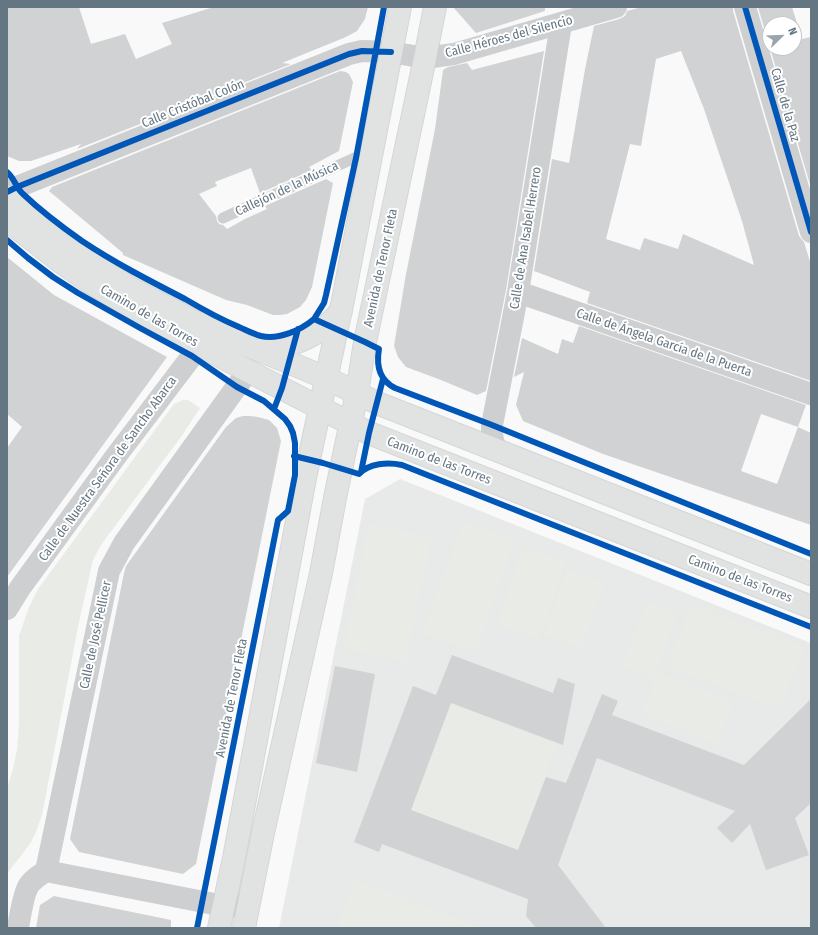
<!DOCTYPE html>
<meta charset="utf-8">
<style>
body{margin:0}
#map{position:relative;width:818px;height:935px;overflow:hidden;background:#f9f9f9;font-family:"Fira Sans Condensed",sans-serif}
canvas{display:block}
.frame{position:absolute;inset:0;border:8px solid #657683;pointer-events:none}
.north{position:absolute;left:762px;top:16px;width:40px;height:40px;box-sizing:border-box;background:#fff;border:1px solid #c1c8cd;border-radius:50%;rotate:67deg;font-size:11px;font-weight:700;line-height:16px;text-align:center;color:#657683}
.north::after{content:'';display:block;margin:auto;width:14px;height:18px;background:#99a4ac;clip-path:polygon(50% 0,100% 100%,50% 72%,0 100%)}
</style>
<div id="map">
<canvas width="818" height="935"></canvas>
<div class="frame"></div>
<div class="north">N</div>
</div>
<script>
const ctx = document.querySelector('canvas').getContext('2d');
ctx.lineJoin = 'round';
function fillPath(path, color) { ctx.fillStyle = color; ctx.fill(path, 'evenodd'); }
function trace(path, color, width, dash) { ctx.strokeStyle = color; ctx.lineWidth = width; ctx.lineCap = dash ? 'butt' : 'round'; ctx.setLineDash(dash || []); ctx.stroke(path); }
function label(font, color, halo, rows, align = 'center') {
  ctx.font = font + ' "Fira Sans Condensed",sans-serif'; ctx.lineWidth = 4; ctx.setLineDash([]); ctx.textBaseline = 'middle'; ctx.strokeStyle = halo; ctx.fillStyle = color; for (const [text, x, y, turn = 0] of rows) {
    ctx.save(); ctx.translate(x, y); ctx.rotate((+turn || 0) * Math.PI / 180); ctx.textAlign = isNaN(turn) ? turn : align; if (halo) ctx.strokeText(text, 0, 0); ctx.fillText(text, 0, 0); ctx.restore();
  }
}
fillPath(new Path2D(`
 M400,479L811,643V928H279L365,499Z`), '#e8e9e9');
fillPath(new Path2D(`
 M183,400H188L200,408L183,434L101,545L93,560L79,622L42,815C38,827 34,839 26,849C20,858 13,865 7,874V789L13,769L17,750L19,725V636L29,607L38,589L174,404Z
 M462,521L515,540L476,652L422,633Z
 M369,524L432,537L406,662L344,649Z
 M523,546L566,561L539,640L496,625Z
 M567,568L605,583L581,649L543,635Z
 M646,601L678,613L657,672L734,701L718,744L641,715L655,679L622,667Z
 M691,603L805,647L780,710L667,667Z
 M451,703L558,744L518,850L411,810Z
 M355,879L474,925L473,928H336Z`), '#e8ebe6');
fillPath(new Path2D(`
 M7,7H79L91,44L125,34L136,59L172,44L162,23L214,7H368L365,19L357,31L346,37L282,63L291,64L77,149L81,144L31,161H19L7,156Z
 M453,7H545V11L476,33Z
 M642,7H733V11L799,236L804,242L811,265V381L587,303L590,292L534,271L552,159L569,163L585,69L594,26L619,19L625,16L627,11ZM681,51L704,109L742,221L754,265L683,234L678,249L644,238L640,250L606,239L630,144L641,146L656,59Z
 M758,7H792L802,39L811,37V188L770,48H794V24H770V48Z
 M544,51L506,290L486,391L477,395L441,380L406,367L398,357L394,346L406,274L435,129L443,70L448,67L467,63L472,70Z
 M340,71L346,72L349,74L353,82L339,151L309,167L312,170L260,193L251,168L215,182L217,186L199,194L216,216L217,221L219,224L223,225L227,229L245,219L267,209L265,206L326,179L333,183L312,287L306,300L300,307L287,314L280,315H273L247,305L226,300L123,255V253L49,191L52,187Z
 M7,257L54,295L167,357L7,577V448L22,427L7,414Z
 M579,326L806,405L798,427L811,433V525L603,454L523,421L516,405L524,372L514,377L522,338L558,354L562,339L573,343ZM761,414L798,427L777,484L741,471Z
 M243,416H250L258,417L269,420L277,428L281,441L196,864L183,874L79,852L70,839L124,573L126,566L226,427L236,418Z
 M452,655L553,693L558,678L575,684L563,745L451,703L411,810L518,850L546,777L566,783L602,694L618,701L612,715L744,765L811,699V803L795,818L809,855L766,870L750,824L732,843L717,828L735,811L597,758L558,865L606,928H536L526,916L528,899L382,844L379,852L354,842L413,686L436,695Z
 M335,666L375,674L357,772L316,763Z
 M54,896L171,920V928H36L40,905Z`), '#d0d2d3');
const secondary = new Path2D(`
 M264,351C293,346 322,335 341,311
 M219,928L234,858L305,478L343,300L400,7
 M244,928L263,833L321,573L335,498L357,393`);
const primary = new Path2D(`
 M7,197L61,241L88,261L132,289L209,329L326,378L377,403L811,574
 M7,220L61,262L88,281L114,297L199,345L248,371L369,433L811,607
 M357,393L365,342L425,58L435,7`);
trace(secondary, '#d5d6d7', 24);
trace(primary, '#d5d6d7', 24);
trace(new Path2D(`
 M223,218L372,150`), '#cecfd0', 11);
trace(new Path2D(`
 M745,7L811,232
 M391,52L425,58L454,54L616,7
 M518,292L811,394
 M497,450C492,442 492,435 492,425L518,292L561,24
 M7,609L20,588L116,456L192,356L208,329
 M46,871L224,906H239L249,902
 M18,928C20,917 23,894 29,885C33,879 40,875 46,871L109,571L124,543L248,371`), '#cecfd0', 22);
trace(new Path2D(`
 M7,192L17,187L349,54L362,51L391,52`), '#cecfd0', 22);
trace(secondary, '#e1e2e2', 22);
trace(primary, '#e1e2e2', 22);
trace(new Path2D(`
 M745,7L811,232
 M7,172C15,179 16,188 23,194C41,211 62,227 82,241C115,263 150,281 185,299C202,309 220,319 239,327C246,330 253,334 261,336C279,340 301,330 314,319L365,342L379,349C376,366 379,380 395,388L492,425L811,554
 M7,192L17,187L349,54L362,51L391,52
 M7,240L28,258L53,277L78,293L140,328L192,356L237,387L264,401L285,419L290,426L293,433L295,443V475L288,511L278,520L197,928
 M314,319L324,303L326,295L356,158L384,7
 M274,409L282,388L298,329
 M294,456L323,463L359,474C369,463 388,462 402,465L811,627
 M361,472L369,433L383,379`), '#0057b8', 6);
label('13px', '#657683', '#fff', [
 ["Calle Héroes del Silencio",509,37,-15],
 ["Calle Cristóbal Colón",193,104,-22],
 ["Calle de la Paz",785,105,74],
 ["Callejón de la Música",287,189,-25],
 ["Calle de Ana Isabel Herrero",526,238,-81],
 ["Avenida de Tenor Fleta",381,268,-78],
 ["Camino de las Torres",149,316,30],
 ["Calle de Ángela García de la Puerta",664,343,19],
 ["Camino de las Torres",439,461,21],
 ["Calle de Nuestra Señora de Sancho Abarca",108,469,-54],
 ["Camino de las Torres",740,579,21],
 ["Calle de José Pellicer",96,635,-78],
 ["Avenida de Tenor Fleta",232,698,-79]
]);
</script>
